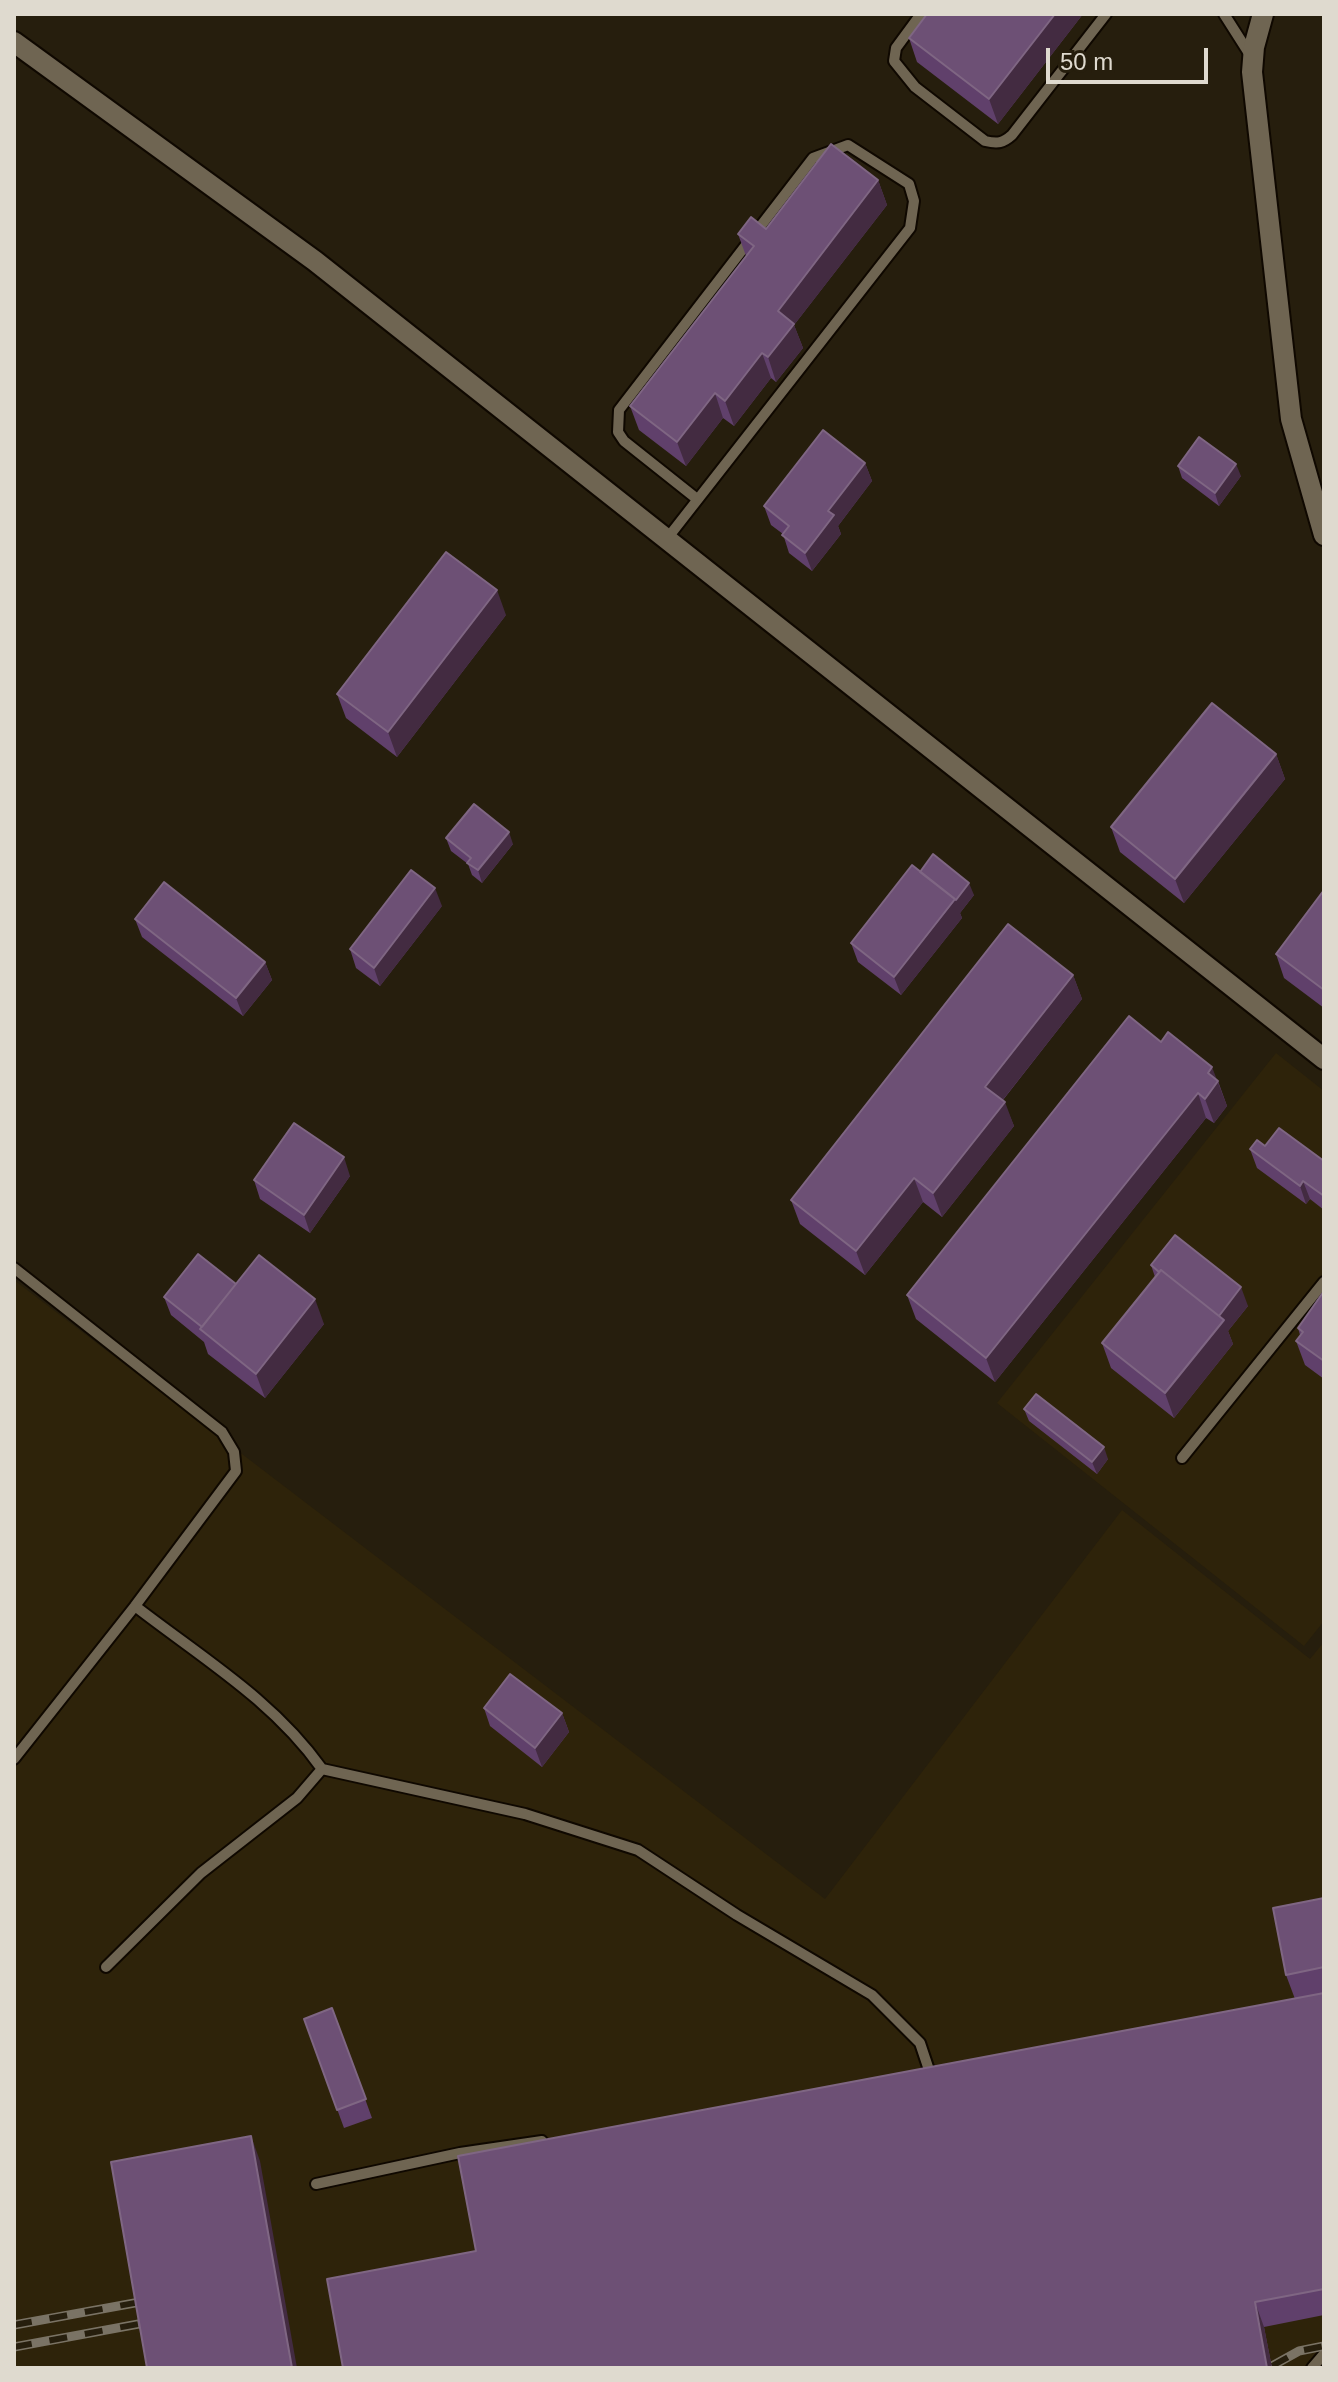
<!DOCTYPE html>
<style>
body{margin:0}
#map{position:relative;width:1338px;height:2382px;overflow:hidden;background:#261e0d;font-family:Helvetica,sans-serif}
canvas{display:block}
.frame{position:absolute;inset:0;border:16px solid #dfdacf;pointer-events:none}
.scale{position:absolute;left:1046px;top:48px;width:162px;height:36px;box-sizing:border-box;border:4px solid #dfdacf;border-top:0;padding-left:10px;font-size:24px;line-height:28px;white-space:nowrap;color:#dfdacf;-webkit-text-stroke:6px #261e0d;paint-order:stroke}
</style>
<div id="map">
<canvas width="1338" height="2382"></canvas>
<div class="frame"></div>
<div class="scale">50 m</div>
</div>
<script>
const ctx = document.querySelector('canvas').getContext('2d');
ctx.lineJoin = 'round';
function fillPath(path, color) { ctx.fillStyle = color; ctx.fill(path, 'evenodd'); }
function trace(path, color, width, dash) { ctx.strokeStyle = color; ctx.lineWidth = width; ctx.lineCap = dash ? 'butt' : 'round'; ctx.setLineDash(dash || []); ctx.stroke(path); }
fillPath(new Path2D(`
 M1276,1053L1324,1091V1621L1304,1646L997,1403Z
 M14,1280L825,1899L1122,1510L1310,1659L1324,1642V2368H14Z`), '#2e230a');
const service = new Path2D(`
 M921,14L896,48L894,61L915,87L985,141C998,144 1003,143 1012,135L1106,14
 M1224,14L1252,58
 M666,540L910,228L914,201L909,184L848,145L813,158L619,410L618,432L624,441L697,499
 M14,1268L222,1432L234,1452L236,1471L135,1606L14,1759
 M1182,1458L1324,1282
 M135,1606C202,1658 273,1700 322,1769L525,1814L638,1850L737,1915L872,1995L920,2043L932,2079
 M106,1967L201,1873L297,1798L322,1769
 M316,2184L460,2153L542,2141
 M1312,2368L1324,2354`);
const minor = new Path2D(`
 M1263,14L1254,47L1252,72L1291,419L1324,535
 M14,42L315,261L1324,1059`);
trace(service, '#0f0800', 14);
trace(minor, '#0f0800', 24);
trace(service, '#6f6552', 10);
trace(minor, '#6f6552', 20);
const rail = new Path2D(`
 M14,2325L140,2302
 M14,2347L144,2323
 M1272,2366L1299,2351L1324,2346`);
trace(rail, '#7a7365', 9);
trace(rail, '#261e0d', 6, [18]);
fillPath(new Path2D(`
 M1083,14L998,124L917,62L909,38Z
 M878,180L887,205L794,325L803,348L776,382L771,378L734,426L723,418L686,466L639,430L630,406L746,256L738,234L766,229Z
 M865,463L872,481L838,526L841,534L812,571L789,553L783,534L771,525L764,506Z
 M1178,466L1241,476L1219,506L1182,478Z
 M506,615L397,757L346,718L337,694Z
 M1276,754L1285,779L1184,903L1120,852L1111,827Z
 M446,838L513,844L482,883L472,875L468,864L451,851Z
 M920,872L974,895L960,913L962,918L901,995L858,962L851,943Z
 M1324,890V1008L1284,978L1276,954Z
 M442,906L380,986L356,968L350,949Z
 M135,919L265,962L272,980L243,1016L142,937Z
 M1073,975L1082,999L1003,1100L1014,1126L942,1217L923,1202L865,1275L800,1224L791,1200Z
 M1161,1042L1218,1081L1227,1106L1214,1123L1206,1118L995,1382L916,1319L907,1295Z
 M1265,1146L1324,1161V1210L1310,1199L1306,1204L1257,1168L1250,1149Z
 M350,1176L310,1233L260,1199L254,1180Z
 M1151,1265L1248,1306L1228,1331L1233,1344L1174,1418L1111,1368L1102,1343L1155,1277Z
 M236,1284L324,1324L265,1398L208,1354L204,1342L171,1315L164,1297Z
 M1324,1291V1379L1305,1365L1296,1341L1300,1335L1298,1328Z
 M1024,1409L1108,1459L1097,1474L1029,1421Z
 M484,1708L562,1713L569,1732L542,1767L490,1726Z
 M1324,1898V2315L1264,2327L1272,2368H343L476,2251L1295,1999L1286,1975Z
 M332,2008L372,2118L344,2128L304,2019Z`), '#60406b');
fillPath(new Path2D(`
 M1055,14H1083L998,124L989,99Z
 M878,180L887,205L794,325L803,348L776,382L768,357L778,311Z
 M762,353L771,378L734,426L725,401Z
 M715,393L723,418L686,466L677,442Z
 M865,463L872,481L838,526L841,534L812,571L805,553L828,511Z
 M1236,464L1241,476L1219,506L1215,493Z
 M497,590L506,615L397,757L388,732Z
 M1276,754L1285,779L1184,903L1175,879Z
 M509,832L513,844L482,883L478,870Z
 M969,883L974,895L960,913L962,918L901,995L894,977Z
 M435,888L442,906L380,986L374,968Z
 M265,962L272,980L243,1016L236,998Z
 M1073,975L1082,999L994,1111L985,1087Z
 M1212,1067L1227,1106L1214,1123L1205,1099L1208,1073Z
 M1198,1093L1206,1118L995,1382L986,1358Z
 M1005,1102L1014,1126L942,1217L933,1193Z
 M344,1157L350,1176L310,1233L304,1215Z
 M914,1178L923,1202L865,1275L856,1251Z
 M1303,1181L1310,1199L1306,1204L1300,1186Z
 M1241,1287L1248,1306L1228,1331L1233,1344L1174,1418L1165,1393L1217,1318Z
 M315,1299L324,1324L265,1398L256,1374Z
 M1104,1447L1108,1459L1097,1474L1092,1462Z
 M562,1713L569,1732L542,1767L535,1748Z
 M251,2136L260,2161L297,2368H292Z
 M1255,2302L1264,2327L1272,2368H1267Z`), '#432b41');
const building = new Path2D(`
 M927,14H1055L989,99L909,38Z
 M831,144L878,180L778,311L794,324L768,357L762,353L725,401L715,393L677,442L630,406L754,246L738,234L751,217L766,229Z
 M823,430L865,463L828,511L834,515L805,553L782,535L789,526L764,506Z
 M1199,437L1236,464L1215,493L1178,466Z
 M446,552L497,590L388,732L337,694Z
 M1212,703L1276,754L1175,879L1111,827Z
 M474,804L509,832L478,870L467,863L471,858L446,838Z
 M933,854L969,883L956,900L920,872Z
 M912,865L955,899L894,977L851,943Z
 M411,870L435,888L374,968L350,949Z
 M164,882L265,962L236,998L135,919Z
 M1324,890V990L1276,954Z
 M1008,924L1073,975L985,1087L1005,1102L933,1193L914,1178L856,1251L791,1200Z
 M1129,1016L1161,1042L1168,1032L1212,1067L1208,1073L1218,1081L1205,1099L1198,1093L986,1358L907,1295Z
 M294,1123L344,1157L304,1215L254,1180Z
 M1279,1128L1324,1161V1196L1303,1181L1300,1186L1250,1149L1257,1140L1265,1146Z
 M1175,1235L1241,1287L1219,1316L1161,1270L1159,1272L1151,1265Z
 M198,1254L236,1284L202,1327L164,1297Z
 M259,1255L315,1299L256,1374L200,1329Z
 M1161,1270L1224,1320L1165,1393L1102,1343Z
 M1324,1291V1361L1296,1341L1303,1332L1298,1328Z
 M1036,1394L1104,1447L1092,1462L1024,1409Z
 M510,1674L562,1713L535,1748L484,1708Z
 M1324,1898V1967L1286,1975L1273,1908Z
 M1324,1993V2289L1255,2302L1267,2368H343L327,2279L476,2251L458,2156Z
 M332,2008L366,2099L337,2110L304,2019Z
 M251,2136L292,2368H147L111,2162Z`);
fillPath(building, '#6d5075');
trace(building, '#7f6683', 2);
</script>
